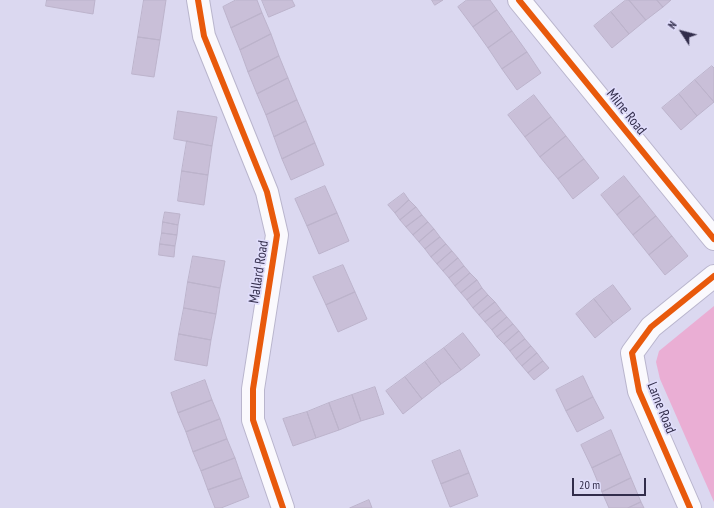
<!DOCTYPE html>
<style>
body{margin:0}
#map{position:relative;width:714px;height:508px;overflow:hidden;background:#dbd8f0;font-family:"PT Sans Narrow",sans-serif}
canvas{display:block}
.north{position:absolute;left:662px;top:12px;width:40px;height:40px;-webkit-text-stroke:3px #e0ddfb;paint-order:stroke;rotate:306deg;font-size:11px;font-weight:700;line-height:16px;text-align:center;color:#322d4b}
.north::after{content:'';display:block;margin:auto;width:14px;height:18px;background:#322d4b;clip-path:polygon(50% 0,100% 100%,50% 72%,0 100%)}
.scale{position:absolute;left:572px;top:478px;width:74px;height:18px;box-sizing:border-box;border:2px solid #322d4b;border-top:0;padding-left:5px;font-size:12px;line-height:14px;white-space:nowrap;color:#322d4b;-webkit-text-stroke:3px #e0ddfb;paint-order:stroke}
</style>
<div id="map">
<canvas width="714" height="508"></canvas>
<div class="north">N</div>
<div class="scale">20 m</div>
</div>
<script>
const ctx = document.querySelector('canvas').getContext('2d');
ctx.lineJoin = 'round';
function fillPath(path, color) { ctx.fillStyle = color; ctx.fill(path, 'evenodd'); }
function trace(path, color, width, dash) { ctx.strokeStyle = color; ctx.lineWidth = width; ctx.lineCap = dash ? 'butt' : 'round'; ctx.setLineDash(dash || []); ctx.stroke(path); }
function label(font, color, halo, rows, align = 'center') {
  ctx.font = font + ' "PT Sans Narrow",sans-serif'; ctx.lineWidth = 3.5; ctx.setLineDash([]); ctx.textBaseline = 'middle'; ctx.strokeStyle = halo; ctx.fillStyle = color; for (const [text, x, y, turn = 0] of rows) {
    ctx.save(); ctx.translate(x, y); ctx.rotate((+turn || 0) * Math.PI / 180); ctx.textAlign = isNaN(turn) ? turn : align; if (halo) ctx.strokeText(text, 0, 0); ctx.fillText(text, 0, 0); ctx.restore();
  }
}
fillPath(new Path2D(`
 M714,306V502L660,379L656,362L659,351Z`), '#eaaed4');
const building = new Path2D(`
 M47,0H95L93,14L46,6Z
 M144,0H166L160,40L138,37Z
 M236,0H257L262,13L231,28L223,7Z
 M262,0H292L295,6L269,17Z
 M432,0H443L435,5Z
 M467,0H490L497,10L473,27L458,7Z
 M626,0H629L646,20L629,34L611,12Z
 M629,0H657L663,7L646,20Z
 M657,0H671L663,7Z
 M497,10L512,31L488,48L473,27Z
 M611,12L629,34L612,48L594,26Z
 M262,13L271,34L240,50L231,28Z
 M512,31L527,52L502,69L488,48Z
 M271,34L279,56L248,72L240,50Z
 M138,37L160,40L154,77L132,74Z
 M527,52L541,73L517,90L502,69Z
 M279,56L288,78L257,94L248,72Z
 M712,66L714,68V102L695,80Z
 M288,78L297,100L266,115L257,94Z
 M695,80L714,102L697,116L679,94Z
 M679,94L697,116L681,130L662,108Z
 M534,95L551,117L525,137L508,115Z
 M297,100L306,121L274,137L266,115Z
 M178,111L217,117L212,146L174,139Z
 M551,117L566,136L540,157L525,137Z
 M306,121L315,143L282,159L274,137Z
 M566,136L584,159L558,179L540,157Z
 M187,141L212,146L208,175L182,171Z
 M315,143L324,165L291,180L282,159Z
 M584,159L599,178L573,199L558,179Z
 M182,171L208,175L204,205L178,201Z
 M624,176L640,196L617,215L601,195Z
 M325,186L337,213L307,226L295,199Z
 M404,193L409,200L395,213L388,205Z
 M640,196L656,216L633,235L617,215Z
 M409,200L416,207L400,220L395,213Z
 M416,207L422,215L406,227L400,220Z
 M165,212L180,214L178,225L163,222Z
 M337,213L349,241L319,254L307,226Z
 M422,215L428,222L413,235L406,227Z
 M656,216L672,236L649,255L633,235Z
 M163,222L178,225L177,235L162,233Z
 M428,222L434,229L419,242L413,235Z
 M434,229L440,237L425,249L419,242Z
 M162,233L177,235L175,246L160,244Z
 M672,236L688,256L665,275L649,255Z
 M440,237L446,244L431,257L425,249Z
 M160,244L175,246L174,257L159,255Z
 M446,244L452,251L437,264L431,257Z
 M452,251L458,258L443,271L437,264Z
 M193,256L225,261L220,288L188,282Z
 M458,258L464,266L449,278L443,271Z
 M343,265L355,292L326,305L313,277Z
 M464,266L470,273L455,286L449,278Z
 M470,273L477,280L461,293L455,286Z
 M477,280L482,288L467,300L461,293Z
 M188,282L220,288L216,314L184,308Z
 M613,285L631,309L613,323L594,299Z
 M482,288L488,295L473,308L467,300Z
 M355,292L367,319L338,332L326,305Z
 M488,295L495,302L479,315L473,308Z
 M594,299L613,323L595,338L576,314Z
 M495,302L501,310L485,322L479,315Z
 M184,308L216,314L211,340L179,334Z
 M501,310L507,317L492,330L485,322Z
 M507,317L513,324L497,337L492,330Z
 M513,324L519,331L504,344L497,337Z
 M519,331L525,339L510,351L504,344Z
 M463,333L480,355L461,370L444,348Z
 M179,334L211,340L207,366L175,360Z
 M525,339L531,346L516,359L510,351Z
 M531,346L537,353L522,366L516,359Z
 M444,348L461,370L441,384L425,362Z
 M537,353L543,361L528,373L522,366Z
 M543,361L549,368L534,380L528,373Z
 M425,362L441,384L422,399L405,377Z
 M583,376L593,397L566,411L556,390Z
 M405,377L422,399L403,414L386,391Z
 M205,380L212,400L178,413L171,393Z
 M375,387L384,414L361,421L352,395Z
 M352,395L361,421L339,430L329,403Z
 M593,397L604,418L577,432L566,411Z
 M212,400L220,419L186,432L178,413Z
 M329,403L339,430L316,438L307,412Z
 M307,412L316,438L293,446L283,419Z
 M220,419L227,439L193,452L186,432Z
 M611,430L621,454L592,468L581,445Z
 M227,439L235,458L201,471L193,452Z
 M460,450L469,473L441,484L432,461Z
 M621,454L631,478L602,492L592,468Z
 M235,458L242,478L208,490L201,471Z
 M469,473L478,496L450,507L441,484Z
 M242,478L249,497L221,508H215L208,490Z
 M631,478L641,502L628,508H609L602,492Z
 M369,500L372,508H350Z
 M641,502L644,508H628Z`);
fillPath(building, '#c9bfd8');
trace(building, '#bcb3cb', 1);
const street = new Path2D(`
 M198,0L204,36L267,192L277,235L253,389V420L283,508
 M519,0L714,239
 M690,508L639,391L632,353L651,327L714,276`);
trace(street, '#b9b5cd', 24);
trace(street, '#faf9fd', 22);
trace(new Path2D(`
 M198,0L204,36L267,192L277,235L253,389V420L283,508
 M519,0L714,239
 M690,508L639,391L632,353L651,327L714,276`), '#e8590c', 6);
label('14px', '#322d4b', '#e0ddfb', [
 ["Milne Road",626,112,51],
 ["Mallard Road",259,272,-81],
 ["Larne Road",661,408,68]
]);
</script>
